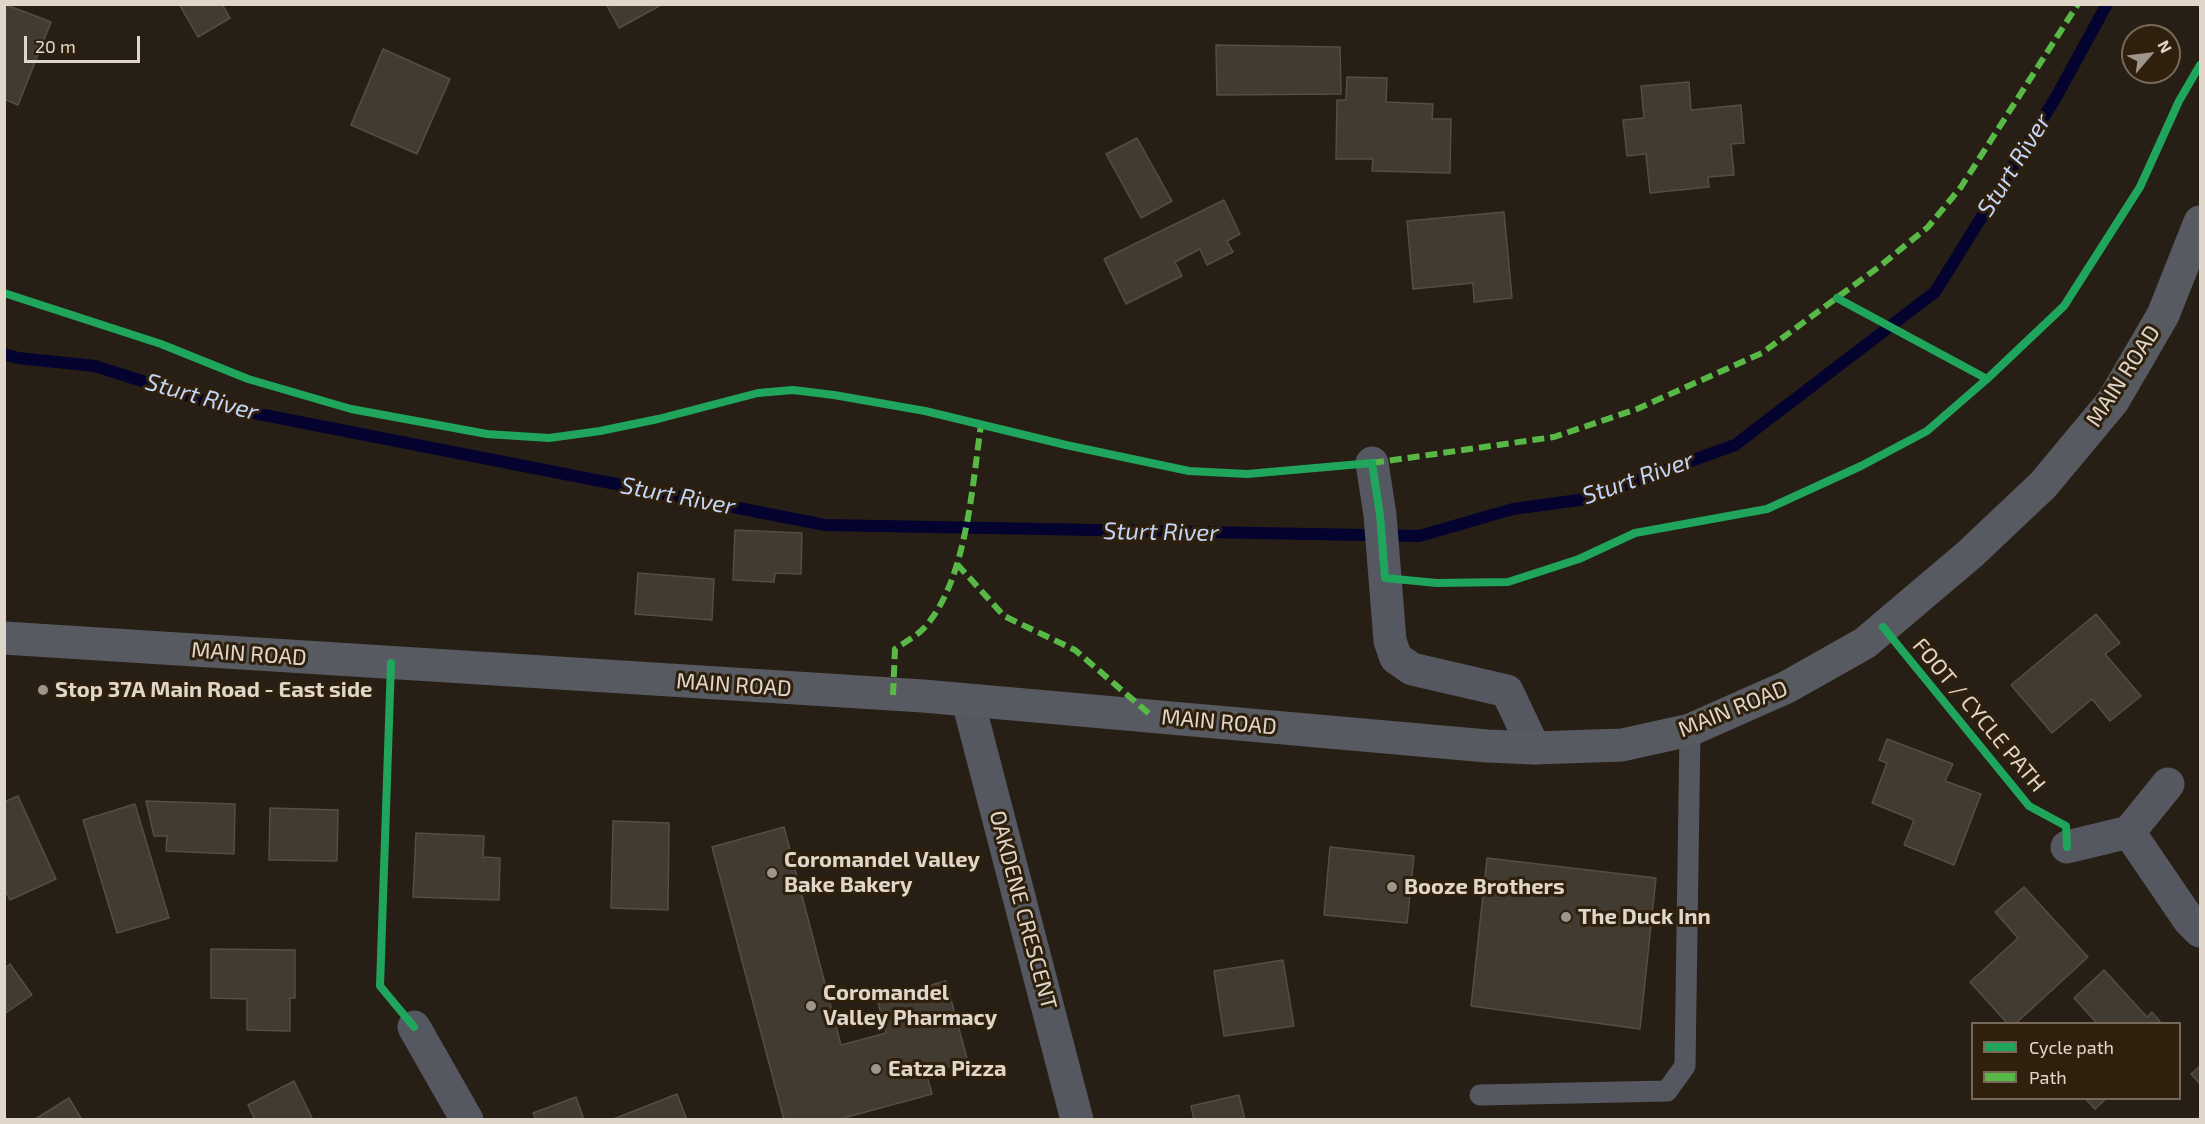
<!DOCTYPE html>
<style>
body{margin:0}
#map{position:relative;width:2205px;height:1124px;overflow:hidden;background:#271f15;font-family:"Exo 2",sans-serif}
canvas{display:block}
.frame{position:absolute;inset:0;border:6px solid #e0d6ca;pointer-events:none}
.legend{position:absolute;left:1971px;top:1022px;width:210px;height:78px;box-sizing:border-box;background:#2f200d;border:2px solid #766959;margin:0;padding:8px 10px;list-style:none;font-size:18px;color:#e0d6ca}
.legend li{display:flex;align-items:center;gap:12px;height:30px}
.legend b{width:30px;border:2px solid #766959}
.north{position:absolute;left:2121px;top:24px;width:60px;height:60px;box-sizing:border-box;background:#2f200d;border:2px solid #766959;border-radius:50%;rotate:62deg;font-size:16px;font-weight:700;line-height:24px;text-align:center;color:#e0d6ca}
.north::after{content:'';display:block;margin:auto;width:21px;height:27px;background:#9f968b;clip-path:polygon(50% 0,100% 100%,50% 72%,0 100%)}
.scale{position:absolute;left:24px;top:36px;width:116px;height:27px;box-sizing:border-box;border:3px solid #e0d6ca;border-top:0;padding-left:8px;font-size:18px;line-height:21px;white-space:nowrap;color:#e0d6ca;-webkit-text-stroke:4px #2f200d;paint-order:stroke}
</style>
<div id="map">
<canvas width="2205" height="1124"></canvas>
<div class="frame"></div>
<ul class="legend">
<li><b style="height:8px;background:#20a55d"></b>Cycle path</li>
<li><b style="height:8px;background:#58b947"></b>Path</li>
</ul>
<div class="north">N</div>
<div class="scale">20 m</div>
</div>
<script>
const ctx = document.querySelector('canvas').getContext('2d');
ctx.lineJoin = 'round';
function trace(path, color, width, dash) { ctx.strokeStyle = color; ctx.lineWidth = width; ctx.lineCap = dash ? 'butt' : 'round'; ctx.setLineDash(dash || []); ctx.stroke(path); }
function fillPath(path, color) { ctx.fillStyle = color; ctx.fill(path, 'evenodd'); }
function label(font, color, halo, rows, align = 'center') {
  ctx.font = font + ' "Exo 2",sans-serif'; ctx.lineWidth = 6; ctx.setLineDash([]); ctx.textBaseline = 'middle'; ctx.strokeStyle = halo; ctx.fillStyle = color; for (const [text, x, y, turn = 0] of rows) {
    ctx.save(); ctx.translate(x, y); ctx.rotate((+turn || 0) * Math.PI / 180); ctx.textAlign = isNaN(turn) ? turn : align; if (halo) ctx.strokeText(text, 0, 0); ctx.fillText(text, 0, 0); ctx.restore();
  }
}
trace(new Path2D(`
 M4,354L18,358L95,366L223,407L825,525L1419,536L1513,509L1586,499L1735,445L1935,292L2055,99L2107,4`), '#04032f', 12);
const building = new Path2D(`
 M4,4L51,22L18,105L4,99Z
 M179,4H222L230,18L198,37Z
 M606,4H663L619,28Z
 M1216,45L1340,47L1341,94L1217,95Z
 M383,49L450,79L417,154L351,125Z
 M1347,77L1387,78L1386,102L1433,104L1432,119H1451L1450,173L1372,171L1373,159H1336L1337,100H1346Z
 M1689,82L1691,110L1741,105L1744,143L1731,144L1734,175L1708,177L1709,187L1650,193L1646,154L1627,156L1623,120L1644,118L1641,86Z
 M1137,138L1172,201L1141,218L1106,154Z
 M1224,200L1240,234L1227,241L1233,252L1207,265L1200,249L1175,262L1182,276L1126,304L1104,259Z
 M1504,212L1512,298L1474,302L1473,283L1413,289L1407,221Z
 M735,530L802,533L801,574L775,573L774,582L733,580Z
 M638,573L714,579L712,620L635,614Z
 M2096,614L2120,643L2105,654L2141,696L2110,721L2092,699L2052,733L2011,685Z
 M1887,739L1953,764L1945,781L1981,794L1954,865L1904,845L1914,820L1872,803L1887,763L1879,760Z
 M18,796L56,879L10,900L4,888V802Z
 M146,801L235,804L234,854L166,851L167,836H154Z
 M135,804L169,918L117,933L83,820Z
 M270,808L338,810L337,861L269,860Z
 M613,821L669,823L668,910L611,908Z
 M784,827L841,1045L886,1033L877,999L946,981L968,1062L926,1072L932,1094L836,1120H784L712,847Z
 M416,833L484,836L483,857L500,858L499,900L413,897Z
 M1330,847L1414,856L1407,923L1324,915Z
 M1487,858L1656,878L1640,1029L1471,1006Z
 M2024,887L2088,957L2015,1024H2008L1970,982L2018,938L1995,912Z
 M211,949L295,950V998H290V1031L247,1030V999L211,998Z
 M1283,960L1294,1026L1224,1036L1214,971Z
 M10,964L32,995L4,1014V968Z
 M2104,970L2147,1017L2152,1012L2162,1024H2092L2095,1021L2074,998Z
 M2200,1066V1084L2191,1074Z
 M294,1081L313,1120H255L248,1105Z
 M677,1094L687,1120H611Z
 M1239,1095L1245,1120H1194L1191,1106Z
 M576,1097L584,1120H536L533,1113Z
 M69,1098L82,1120H34Z
 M2085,1098H2107L2095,1109Z`);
fillPath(building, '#423b32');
trace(building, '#554e45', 1.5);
trace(new Path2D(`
 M1480,1095L1667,1091L1685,1066L1690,730`), '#555860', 21);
trace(new Path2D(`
 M1372,463L1380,515L1390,641L1396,658L1412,669L1507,691L1534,748
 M968,701L1077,1120
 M2129,832L2189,920L2200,931
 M2067,847L2129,832L2168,784
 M414,1027L467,1120`), '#555860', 33);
trace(new Path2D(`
 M4,638L923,696L1487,746L1534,748L1622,745L1690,730L1787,687L1865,643L1970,554L2043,485L2113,401L2163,315L2200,222`), '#575a61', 33);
trace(new Path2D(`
 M1372,463L1554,437L1637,409L1762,353L1880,266L1928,227L1961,187L2078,4
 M957,564L1004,616L1075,650L1153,717
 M893,695L895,649C905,642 917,636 925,627C967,579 972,486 981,425`), '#58b947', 6, [12, 6]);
trace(new Path2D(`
 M4,293L161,344L248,379L351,409L487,434L549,438L600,431L658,419L758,393L793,390L834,395L925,411L1066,445L1189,471L1247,474L1372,463L1380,515L1385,578L1437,583L1508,582L1579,559L1635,533L1767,509L1861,466L1927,431L1987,379L2064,306L2140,187L2179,101L2200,65
 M1837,298L1987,379
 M1883,627L2029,806L2066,826L2067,847
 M391,663L380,986L414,1027`), '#20a55d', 8);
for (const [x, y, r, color] of [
 [43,690,6,"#9f968b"],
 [772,873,6,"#9f968b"],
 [1392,887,6,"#9f968b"],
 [1566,917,6,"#9f968b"],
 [811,1006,6,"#9f968b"],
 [876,1069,6,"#9f968b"]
]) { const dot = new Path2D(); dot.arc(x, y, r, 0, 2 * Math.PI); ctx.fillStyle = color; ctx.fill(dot); trace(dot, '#2f200d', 2); }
label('22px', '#e0d6ca', '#2f200d', [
 ["MAIN ROAD",2123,376,-57],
 ["MAIN ROAD",249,654,4],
 ["MAIN ROAD",734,685,4],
 ["MAIN ROAD",1733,709,-22],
 ["FOOT / CYCLE PATH",1979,715,50],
 ["MAIN ROAD",1219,722,5],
 ["OAKDENE CRESCENT",1023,910,75]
]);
label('bold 22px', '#e0d6ca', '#2f200d', [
 ["Stop 37A Main Road - East side",55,690],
 ["Coromandel Valley",784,860],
 ["Bake Bakery",784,885],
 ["Booze Brothers",1404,887],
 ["The Duck Inn",1578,917],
 ["Coromandel",823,993],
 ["Valley Pharmacy",823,1018],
 ["Eatza Pizza",888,1069]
], 'left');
label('italic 24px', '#c2d5f7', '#2f200d', [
 ["Sturt River",2014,165,-58],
 ["Sturt River",202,397,16],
 ["Sturt River",1638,478,-19],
 ["Sturt River",678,496,11],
 ["Sturt River",1161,532,1]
]);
</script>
